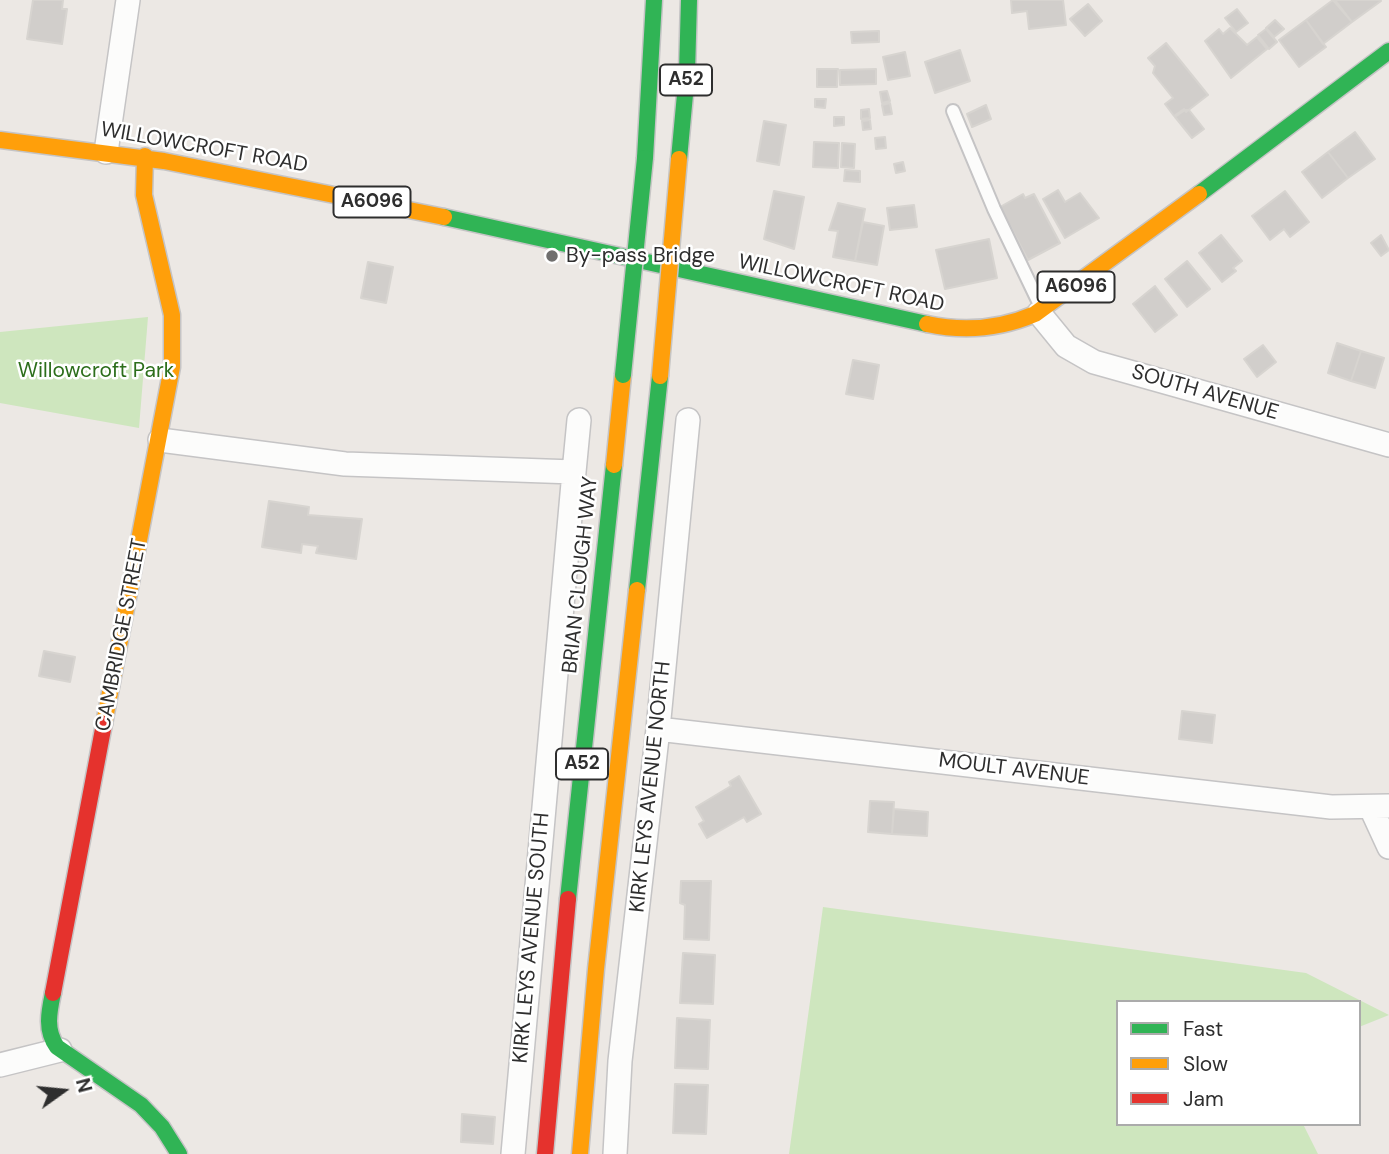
<!DOCTYPE html>
<style>
body{margin:0}
#map{position:relative;width:1389px;height:1154px;overflow:hidden;background:#ece8e4;font-family:"DM Sans",sans-serif}
canvas{display:block}
.legend{position:absolute;left:1116px;top:1000px;width:245px;height:126px;box-sizing:border-box;background:#fff;border:2px solid #ababab;margin:0;padding:9px 12px;list-style:none;font-size:21px;color:#2e2e2e}
.legend li{display:flex;align-items:center;gap:14px;height:35px}
.legend b{width:35px;border:2px solid #ababab}
.north{position:absolute;left:28px;top:1056px;width:70px;height:70px;-webkit-text-stroke:5px #fff;paint-order:stroke;rotate:75deg;font-size:19px;font-weight:700;line-height:28px;text-align:center;color:#2e2e2e}
.north::after{content:'';display:block;margin:auto;width:24px;height:32px;background:#2e2e2e;clip-path:polygon(50% 0,100% 100%,50% 72%,0 100%)}
</style>
<div id="map">
<canvas width="1389" height="1154"></canvas>
<ul class="legend">
<li><b style="height:9px;background:#30b455"></b>Fast</li>
<li><b style="height:9px;background:#ff9f0a"></b>Slow</li>
<li><b style="height:9px;background:#e5322d"></b>Jam</li>
</ul>
<div class="north">N</div>
</div>
<script>
const ctx = document.querySelector('canvas').getContext('2d');
ctx.lineJoin = 'round';
function fillPath(path, color) { ctx.fillStyle = color; ctx.fill(path, 'evenodd'); }
function trace(path, color, width, dash) { ctx.strokeStyle = color; ctx.lineWidth = width; ctx.lineCap = dash ? 'butt' : 'round'; ctx.setLineDash(dash || []); ctx.stroke(path); }
function label(font, color, halo, rows, align = 'center') {
  ctx.font = font + ' "DM Sans",sans-serif'; ctx.lineWidth = 5; ctx.setLineDash([]); ctx.textBaseline = 'middle'; ctx.strokeStyle = halo; ctx.fillStyle = color; for (const [text, x, y, turn = 0] of rows) {
    ctx.save(); ctx.translate(x, y); ctx.rotate((+turn || 0) * Math.PI / 180); ctx.textAlign = isNaN(turn) ? turn : align; if (halo) ctx.strokeText(text, 0, 0); ctx.fillText(text, 0, 0); ctx.restore();
  }
}
fillPath(new Path2D(`
 M148,317L139,428L0,403V332Z
 M823,907L1306,973L1389,1015L1359,1027V1002H1118V1124H1303L1318,1154H789Z`), '#cee6be');
const building = new Path2D(`
 M33,0H63L62,9H67L62,44L27,39Z
 M1011,0H1063L1066,25L1029,29L1027,11L1012,13Z
 M1333,0L1352,22L1323,44L1306,20Z
 M1335,0H1380L1381,1L1352,22Z
 M1088,4L1102,21L1085,36L1070,19Z
 M1237,9L1248,23L1236,32L1225,18Z
 M1275,20L1284,29L1274,37L1266,28Z
 M1306,20L1326,47L1299,67L1279,40Z
 M1230,28L1247,45L1257,37L1267,49L1231,78L1205,41L1219,29L1223,34Z
 M1266,29L1277,42L1269,49L1258,35Z
 M879,31V42L852,43L851,32Z
 M1166,43L1208,95L1186,112L1184,109L1174,116L1165,104L1173,98L1153,73L1155,66L1148,58Z
 M960,50L970,81L935,93L925,62Z
 M905,52L910,76L888,80L883,57Z
 M817,69H838L837,87H817Z
 M876,69V84L840,85V70Z
 M887,91L890,101L882,103L880,92Z
 M815,99H826L825,108L815,107Z
 M890,103L892,114L884,115L882,105Z
 M986,105L991,119L972,127L967,114Z
 M869,109L870,118L861,119V110Z
 M1185,110H1189L1204,129L1192,138L1175,117Z
 M834,117H844V125L834,126Z
 M870,120L871,129L863,130L862,121Z
 M764,121L786,125L779,165L757,161Z
 M1355,132L1375,159L1348,178L1328,152Z
 M885,137L886,148L876,149L875,138Z
 M814,142L839,143L838,168L813,167Z
 M842,143L855,144L854,168L841,167Z
 M1328,152L1348,178L1322,198L1302,172Z
 M903,162L905,171L896,173L894,164Z
 M845,170L860,171V182L844,181Z
 M1058,190L1065,202L1080,193L1099,218L1065,238L1043,199Z
 M774,191L804,197L794,249L764,239Z
 M1285,191L1309,222L1290,237L1284,229L1270,240L1252,216Z
 M1023,194L1025,198L1034,194L1060,243L1028,260L1000,207Z
 M838,203L865,209L855,261L833,257L838,231L829,230Z
 M914,205L917,227L890,230L887,208Z
 M863,222L884,226L877,265L855,261Z
 M1221,235L1242,261L1233,268L1236,271L1222,282L1199,253Z
 M1381,235L1389,250L1381,256L1371,243Z
 M989,239L997,278L945,289L936,250Z
 M1187,261L1210,289L1187,307L1165,279Z
 M368,262L393,267L386,303L361,298Z
 M1155,286L1177,315L1155,332L1133,304Z
 M1337,343L1361,351L1351,381L1328,373Z
 M1263,345L1276,362L1257,377L1244,359Z
 M1361,351L1384,358L1375,388L1351,381Z
 M853,360L879,365L873,399L846,394Z
 M269,501L309,507L308,515L362,519L356,559L316,553L318,546L302,544L301,553L262,547Z
 M44,651L75,657L70,682L39,676Z
 M1182,711L1215,715L1212,743L1179,739Z
 M739,776L761,814L747,822L744,817L707,838L699,824L704,821L696,807L731,786L729,782Z
 M870,801L894,802L892,834L868,832Z
 M894,809L928,812L927,836L892,834Z
 M681,881H711L709,940L684,939L685,905L680,903Z
 M683,953L715,955L713,1004L680,1003Z
 M677,1018L710,1020L708,1069L675,1068Z
 M675,1084L708,1085L706,1134L673,1133Z
 M462,1114L495,1117L493,1144L461,1142Z`);
fillPath(building, '#d1cecb');
trace(building, '#d7d4d0', 2);
const lane = new Path2D(`
 M953,111L994,209L1041,307`);
const street = new Path2D(`
 M106,152L128,0
 M1039,313L1066,346L1094,362L1389,445
 M160,440L345,464L574,472L513,1154
 M574,472L579,420
 M658,729L1331,807L1389,806
 M1371,808L1389,847
 M0,1065L60,1050
 M615,1154L620,1061L658,729L688,420`);
const fast = new Path2D(`
 M645,158L654,0
 M679,159L687,73L689,0
 M1199,194L1389,51
 M444,217L927,324
 M637,590L660,376
 M568,899L614,465
 M53,993C49,1012 45,1030 57,1047L141,1105L162,1127L179,1154`);
const slow = new Path2D(`
 M0,140L164,161L444,217
 M927,324C964,332 1000,329 1035,314L1199,194
 M614,465L623,375
 M104,724L172,367V315L144,195L145,156
 M580,1154L596,969L637,590`);
const jam = new Path2D(`
 M53,993L104,724
 M545,1154L568,899`);
trace(lane, '#c5c4c5', 16);
trace(street, '#c5c4c5', 26);
trace(fast, '#c5c4c5', 19);
trace(slow, '#c5c4c5', 19);
trace(jam, '#c5c4c5', 19);
trace(lane, '#fcfcfb', 12);
trace(street, '#fcfcfb', 23);
trace(fast, '#30b455', 16);
trace(slow, '#ff9f0a', 16);
trace(jam, '#e5322d', 16);
const fastBridge = new Path2D(`
 M623,375L645,158`);
const slowBridge = new Path2D(`
 M660,376L679,159`);
trace(fastBridge, '#c6c5c4', 19, []);
trace(slowBridge, '#c6c5c4', 19, []);
trace(fastBridge, '#30b455', 16);
trace(slowBridge, '#ff9f0a', 16);
for (const [x, y, r, color] of [
 [552,256,7,"#706f6e"]
]) { const dot = new Path2D(); dot.arc(x, y, r, 0, 2 * Math.PI); ctx.fillStyle = color; ctx.fill(dot); trace(dot, '#fff', 2.5); }
for (const [x, y, w] of [
 [686,80,52],
 [372,202,77],
 [1076,287,77],
 [582,764,52]
]) { const box = new Path2D(); box.roundRect(x - w / 2, y - 15.5, w, 31, 5); ctx.fillStyle = '#fff'; ctx.fill(box); trace(box, '#2e2e2e', 2); }
label('bold 19px', '#2e2e2e', null, [
 ["A52",686,80],
 ["A6096",372,202],
 ["A6096",1076,287],
 ["A52",582,764]
]);
label('21px', '#2e2e2e', '#fff', [
 ["WILLOWCROFT ROAD",204,148,10],
 ["WILLOWCROFT ROAD",841,284,12],
 ["SOUTH AVENUE",1205,393,16],
 ["BRIAN CLOUGH WAY",581,575,-84],
 ["CAMBRIDGE STREET",122,635,-79],
 ["MOULT AVENUE",1014,770,7],
 ["KIRK LEYS AVENUE NORTH",651,787,-84],
 ["KIRK LEYS AVENUE SOUTH",532,938,-85]
]);
label('21px', '#2e2e2e', '#fff', [
 ["By-pass Bridge",566,256]
], 'left');
label('21px', '#2c6e1b', '#fff', [
 ["Willowcroft Park",96,371]
]);
</script>
